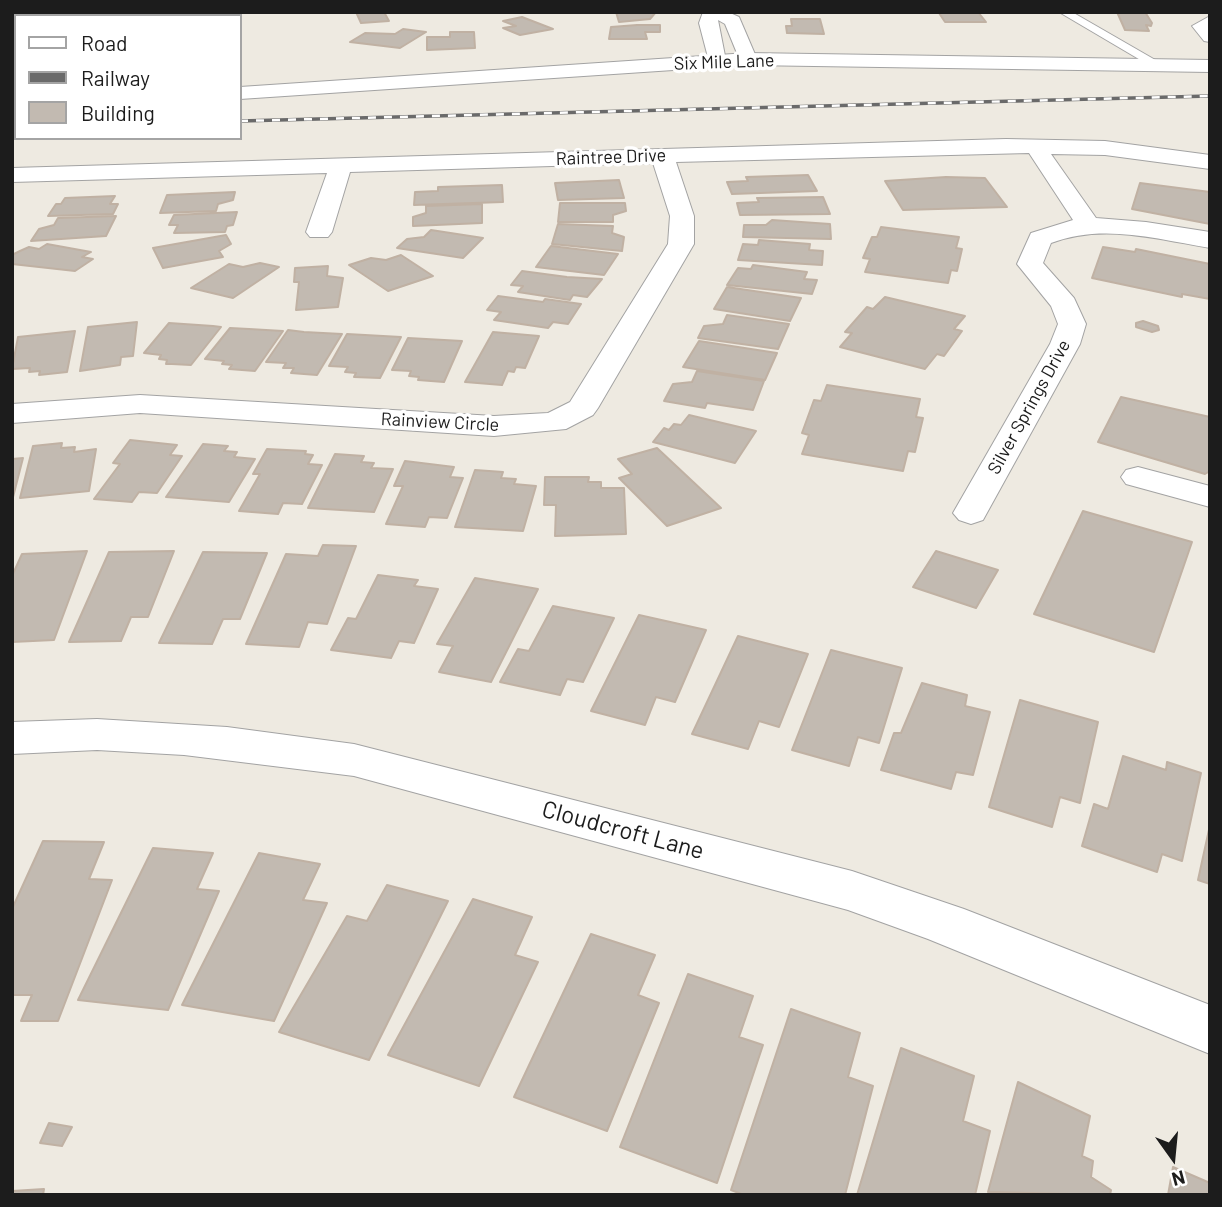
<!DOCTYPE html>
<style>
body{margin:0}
#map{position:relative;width:1222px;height:1207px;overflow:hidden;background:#eeeae1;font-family:Barlow,sans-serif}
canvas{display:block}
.frame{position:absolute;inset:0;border:14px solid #1c1c1c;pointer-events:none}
.legend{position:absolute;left:14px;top:14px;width:228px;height:126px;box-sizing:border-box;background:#fff;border:2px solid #a4a4a4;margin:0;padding:9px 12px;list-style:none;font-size:21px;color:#1c1c1c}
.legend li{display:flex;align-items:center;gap:14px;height:35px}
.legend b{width:35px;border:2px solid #a4a4a4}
.north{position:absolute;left:1138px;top:1123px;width:70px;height:70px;-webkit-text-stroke:5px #fff;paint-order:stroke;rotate:165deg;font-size:19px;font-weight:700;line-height:28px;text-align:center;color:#1c1c1c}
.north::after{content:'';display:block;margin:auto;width:24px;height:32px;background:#1c1c1c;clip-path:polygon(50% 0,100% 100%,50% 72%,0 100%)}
</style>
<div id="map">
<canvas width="1222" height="1207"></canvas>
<div class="frame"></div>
<ul class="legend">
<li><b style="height:9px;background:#fff"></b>Road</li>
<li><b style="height:9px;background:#6a6a6a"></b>Railway</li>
<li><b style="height:19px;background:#c2bab1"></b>Building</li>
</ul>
<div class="north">N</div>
</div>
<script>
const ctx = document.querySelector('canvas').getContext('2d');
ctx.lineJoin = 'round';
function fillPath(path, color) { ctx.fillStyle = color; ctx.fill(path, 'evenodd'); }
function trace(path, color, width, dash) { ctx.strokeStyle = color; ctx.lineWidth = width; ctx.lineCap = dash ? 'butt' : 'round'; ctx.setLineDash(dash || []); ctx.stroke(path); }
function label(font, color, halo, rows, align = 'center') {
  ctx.font = font + ' Barlow,sans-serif'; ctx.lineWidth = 7; ctx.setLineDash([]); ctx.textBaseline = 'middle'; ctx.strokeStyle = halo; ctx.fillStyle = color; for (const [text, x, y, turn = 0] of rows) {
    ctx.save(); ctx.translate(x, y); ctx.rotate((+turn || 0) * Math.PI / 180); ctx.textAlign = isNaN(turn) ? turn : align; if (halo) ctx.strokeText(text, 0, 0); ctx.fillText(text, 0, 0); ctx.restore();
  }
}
const building = new Path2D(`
 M356,12H384L389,21L361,23Z
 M616,12H656L650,19L619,22Z
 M965,12H978L986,22H945L939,13Z
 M1117,12H1145L1152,23L1151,26L1146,25L1149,31L1125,30Z
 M522,17L553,29L520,35L503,28L516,26L503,21Z
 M791,19H820L824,34L787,33L786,26H792Z
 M637,25H660V32H645L647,39H609L611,27Z
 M403,29L426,32L400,48L350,42L365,33L395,34Z
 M450,32H474L475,48L427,50V37H450Z
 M808,175L817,191L732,194L727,182L748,181L746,177Z
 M946,177L985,178L1007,207L903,210L885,181Z
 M619,180L624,198L558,200L555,183Z
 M1140,183L1210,192V224L1132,209Z
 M502,185L503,202L414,205L415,192L438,191V187Z
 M235,192L233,200L218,204L216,211L160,213L167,195Z
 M115,196L110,204H118L113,214L48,216L56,204H61L65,198Z
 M823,197L830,214L740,215L737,203L759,202L757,198Z
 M625,203L626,211L613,215V222H558L560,203Z
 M482,204V223L413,226V217L426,213V206Z
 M237,212L233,225L227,226L225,232L174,233L178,225H169L174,215Z
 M116,216L106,236L31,241L39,229L54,225L58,218Z
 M772,220L830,224L831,239L743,237L744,225H766Z
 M558,224L613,226L612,233L624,237L622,251L552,244Z
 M881,227L959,237L956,248L962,249L957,271L951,270L948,283L865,272L870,259L863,258L872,237H877Z
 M431,230L483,238L463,258L397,248L407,239L424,237Z
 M226,235L231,244L219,251L223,257L163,268L153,248Z
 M759,240L810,244L809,250L823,251L822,265L738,260L743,244L758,245Z
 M47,244L91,252L82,257L93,259L75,271L12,264V255L20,251L29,247L39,249Z
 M551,246L618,254L604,275L536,267Z
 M1103,247L1135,252L1136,249L1210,264V299L1182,294V297L1092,278Z
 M401,255L433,276L388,291L349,265L371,258L386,260Z
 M260,263L279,267L233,298L191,288L229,264L243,267Z
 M753,265L807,272L804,279L817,280L812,294L727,285L738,268L751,269Z
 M328,266L327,276L343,278L338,307L296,310L299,282H294L295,268Z
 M522,271L567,277L602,279L587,297L573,295L570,300L518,292L523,286L511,285Z
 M727,287L801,298L790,321L714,309Z
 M498,296L543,302L545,299L581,304L568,324L553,322L548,328L494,320L501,312L487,310Z
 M885,297L965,316L954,329L962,331L944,356L937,354L925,369L840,347L852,333L845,332L867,307L873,309Z
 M727,315L789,324L778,349L698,338L704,326L723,324Z
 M1143,321L1158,326L1159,330L1152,332L1136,327V323Z
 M137,322L133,356L121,357L120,365L80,371L88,327Z
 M169,323L213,326L221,327L191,365L172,364H166L167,360L159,359L161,355L144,353Z
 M230,328L249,329L283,331L255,371L229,369L232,365L222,364L224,361L205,359Z
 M288,330L304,332L342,334L317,375L291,373L294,368H283L286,363L266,362Z
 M75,331L67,372L39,375L40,371L29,372L30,368L12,369L18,337Z
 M493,332L539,336L525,368L516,367L514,372L508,371L502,385L465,382Z
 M347,334L401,337L380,378L354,377L356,373L345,372L348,367L329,366Z
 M408,338L462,341L444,382L418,380L419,377L409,376L411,371L392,370Z
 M699,341L777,353L765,380L683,367Z
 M697,371L764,381L753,410L707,403L705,408L664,401L673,384L692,382Z
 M827,385L920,399L916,417L923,418L915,452L908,451L903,471L802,454L809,435L802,433L814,400L821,401Z
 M1121,397L1210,417V471L1205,474L1098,442Z
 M689,415L756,431L735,463L653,442L664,428L669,430L674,424L681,425Z
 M130,440L177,445L170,455L182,456L157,493L139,492L132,502L94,499L120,464L113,463Z
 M62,443L61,448L75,447L74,452L96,449L89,491L20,498L33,446Z
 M203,444L228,446L224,451L237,452L234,457L255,459L229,502L166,497Z
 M657,448L721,508L667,526L619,478L632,474L618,459Z
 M267,449L306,451L305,454L313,455L308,464L322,465L302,504L283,503L278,514L239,511L260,474H253Z
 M335,454L364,456L361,462L374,463L371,468L393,469L374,512L308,508Z
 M23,458L12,501V459Z
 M405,461L454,467L450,477L463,478L447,518L429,517L425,527L386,524L403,486H394Z
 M475,470L503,472L501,478L516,479L514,484L536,486L523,531L455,527Z
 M545,477H589L588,482H601V488H624L626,534L555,536L556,505H544Z
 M1083,511L1192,542L1154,652L1034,614Z
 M323,545L356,546L327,624L308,622L299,647L246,644L286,554L318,556Z
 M87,551L54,640L12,642V576L22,554Z
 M174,551L148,617H131L121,641L69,642L109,552Z
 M936,551L998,570L976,608L913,587Z
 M203,552L267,553L240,619H223L212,644L159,643Z
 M378,575L418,580L414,586L438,589L414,643L399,641L391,658L331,650L348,618L356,619Z
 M475,578L538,589L491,682L439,672L453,646L437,644Z
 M553,606L614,618L583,682L567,679L560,695L500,682L518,649L529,651Z
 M639,615L706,630L675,702L656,697L645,725L591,711Z
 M738,636L808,654L779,727L759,721L748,749L692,734Z
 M831,650L902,668L879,743L858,737L849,766L792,750Z
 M922,683L967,695L965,706L990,712L973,775L956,772L951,789L881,770L894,733H901Z
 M1020,700L1098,722L1080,803L1060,797L1052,827L989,807Z
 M1123,756L1166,770L1167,762L1201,773L1182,861L1162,854L1157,872L1082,846L1094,804L1108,809Z
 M1210,825V884L1198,880Z
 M43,841L104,842L89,879L112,880L58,1021H21L32,995H12V909Z
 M153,848L213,853L197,889L219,891L168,1010L78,1000Z
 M259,853L320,864L303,900L327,903L274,1021L182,1005Z
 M387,885L448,901L369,1060L279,1032L347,916L367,921Z
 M473,899L532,917L515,955L538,962L479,1086L388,1055Z
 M591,934L655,955L638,995L659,1003L607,1131L514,1097Z
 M688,974L753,996L739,1037L763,1045L717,1183L620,1147Z
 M791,1009L860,1033L848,1077L873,1086L845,1195H744L731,1190Z
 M901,1048L974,1076L963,1121L990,1131L975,1195H857Z
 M1018,1082L1090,1116L1082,1156L1093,1161L1091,1177L1111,1190L1110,1195L988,1192Z
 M49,1123L72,1127L62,1146L40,1143Z
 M1173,1167L1210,1183V1195H1168Z
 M44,1189L43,1195H12V1191Z`);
fillPath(building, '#c2bab1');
trace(building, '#c0b1a3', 2);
const service = new Path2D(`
 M121,12H132L129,16H118Z
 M1059,12H1072L1164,65L1154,68Z`);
const minor = new Path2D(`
 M703,12H728L739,17L757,59L755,63H741L725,24L718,20L726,61L724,65H710L699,23Z
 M1210,16V42L1204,41L1192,26Z
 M1006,139L1105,141L1210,155V169L1105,155L1051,154L1096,218L1146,222L1210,232V248C1157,239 1102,223 1051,243L1043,263L1074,298L1086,324L1080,344L983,520L971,524L959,520L953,513L1050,344L1058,324L1051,306L1017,264L1031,233L1073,220L1029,153L676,162L694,216V244L598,408L593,415L566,429L494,436L140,413L12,423V404L140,395L494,416L548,413L570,402L668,244L670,216L653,163L350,172L332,232L328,237H310L306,232L327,173L12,182V168Z
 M1138,467L1210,486V507L1126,484L1121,477L1126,470Z
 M97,719L227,727L354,744L852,871L964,909L1210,1005V1054L928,939L848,910L354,776L184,755L97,750L12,754V722Z`);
const tertiary = new Path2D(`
 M748,53L1210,60V72L748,65L240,99V87Z
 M16,102V114L12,115V103Z`);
trace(service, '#a3a3a3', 2);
trace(minor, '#a3a3a3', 2);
trace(tertiary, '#a3a3a3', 2);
fillPath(service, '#fff');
fillPath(minor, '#fff');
fillPath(tertiary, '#fff');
const rail = new Path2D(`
 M240,121L1210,96
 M12,128H16`);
trace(rail, '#6a6a6a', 3.5);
trace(rail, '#fff', 2.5, [8]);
label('18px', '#1c1c1c', '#fff', [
 ["Six Mile Lane",724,62,-2],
 ["Raintree Drive",611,157,-2],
 ["Silver Springs Drive",1029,407,-61],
 ["Rainview Circle",440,422,3]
]);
label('24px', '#1c1c1c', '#fff', [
 ["Cloudcroft Lane",623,830,15]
]);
</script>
